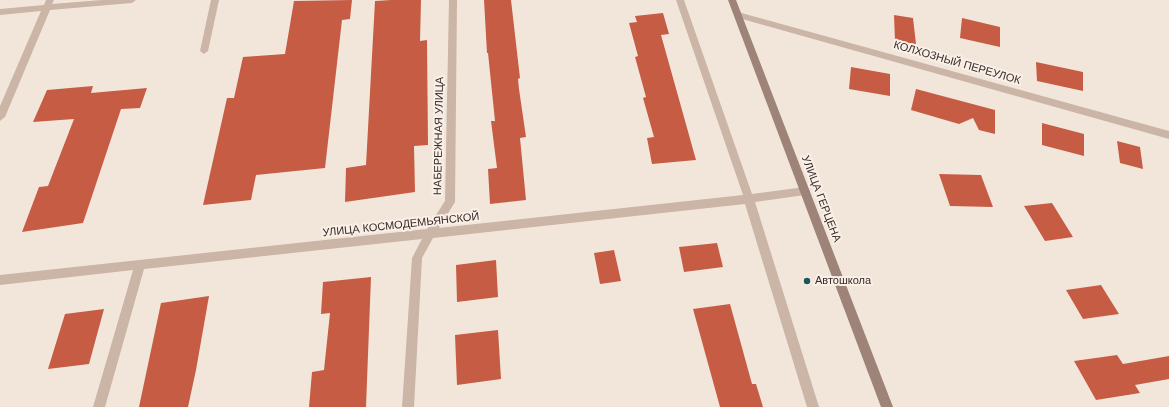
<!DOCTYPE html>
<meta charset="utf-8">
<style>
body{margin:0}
canvas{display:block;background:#f2e6db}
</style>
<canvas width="1169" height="407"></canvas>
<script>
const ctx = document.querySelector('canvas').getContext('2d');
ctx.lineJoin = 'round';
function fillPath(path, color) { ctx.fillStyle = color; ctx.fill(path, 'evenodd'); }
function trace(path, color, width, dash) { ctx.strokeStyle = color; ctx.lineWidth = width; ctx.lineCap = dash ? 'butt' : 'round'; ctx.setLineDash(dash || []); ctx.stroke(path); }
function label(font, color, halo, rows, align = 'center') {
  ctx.font = font + ' Arial,sans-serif'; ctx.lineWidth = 4; ctx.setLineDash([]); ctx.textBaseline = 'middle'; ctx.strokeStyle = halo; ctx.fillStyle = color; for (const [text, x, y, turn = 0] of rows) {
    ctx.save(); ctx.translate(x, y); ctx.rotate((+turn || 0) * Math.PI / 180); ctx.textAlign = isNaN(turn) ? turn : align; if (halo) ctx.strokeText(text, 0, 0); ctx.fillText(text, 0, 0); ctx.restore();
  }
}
fillPath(new Path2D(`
 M352,0L350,19L342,20L325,168L256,175L251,200L203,205L227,98H234L243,57L285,54L294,1Z
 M391,0H421L420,41L427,40L428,145L414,146L415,192L345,202L346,168L366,165L375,1Z
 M484,0H511L520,78L518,79L519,89L526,137L520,138L526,200L490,204L488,169L497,168L491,121H495L488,53H487Z
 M663,13L669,34L661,35L696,160L652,164L647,138L654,137L643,98L646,97L635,57L638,56L629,23L637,22L635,16Z
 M894,15L913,18L916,44L895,41Z
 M962,18L1000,27V47L960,38Z
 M1036,62L1083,72V91L1037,81Z
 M851,67L890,74V96L849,89Z
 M93,86L91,93L147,88L140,108L121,109L83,223L22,232L39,187L48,186L74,119L33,122L47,90Z
 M916,89L995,110V134L979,130L973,118L959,124L911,110Z
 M1042,123L1084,134V156L1042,145Z
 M1117,141L1140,147L1143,169L1120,163Z
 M939,174L981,175L993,207L950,206Z
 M1052,203L1073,237L1045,241L1024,206Z
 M717,243L723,267L684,272L679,247Z
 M614,250L621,281L600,284L594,253Z
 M496,260L498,297L457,302L456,265Z
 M371,277L366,407H309L312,372L324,370L330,313L321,314L323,282Z
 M1101,285L1119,314L1083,319L1066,290Z
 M209,296L196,370L188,407H139L161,303Z
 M730,304L752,384H756L763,407H720L693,309Z
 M104,309L89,364L48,369L65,314Z
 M498,330L501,379L457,385L455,335Z
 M1117,355L1123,364L1169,356V379L1135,385L1140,393L1096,400L1074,361Z`), '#c75c44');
fillPath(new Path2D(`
 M211,0H219L208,51L204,54L200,51Z`), '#cab5a6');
fillPath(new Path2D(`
 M46,0H54L52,4L102,0H136L132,3L50,10L5,117L0,121V106L41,11L0,15V9L44,5Z
 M449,0H457L455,202L439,228L743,195L676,0H684L752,194L805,187L808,188L810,191L808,194L805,195L755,202L819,407H807L745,204L433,238L422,258L414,407H402L412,258L422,239L144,269L105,407H93L133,270L0,285V275L427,229L445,201Z
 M738,12L1169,131V139L735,17L734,15Z`), '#cab5a6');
fillPath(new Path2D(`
 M728,0H736L893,407H881Z`), '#9e8378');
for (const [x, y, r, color] of [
 [807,281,4,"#1c5758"]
]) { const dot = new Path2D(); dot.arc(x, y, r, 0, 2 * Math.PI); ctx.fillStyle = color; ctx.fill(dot); trace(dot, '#faf0e7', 1.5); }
label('11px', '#362b27', '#faf0e7', [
 ["КОЛХОЗНЫЙ ПЕРЕУЛОК",957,63,16],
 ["НАБЕРЕЖНАЯ УЛИЦА",439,136,-89],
 ["УЛИЦА ГЕРЦЕНА",821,199,69],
 ["УЛИЦА КОСМОДЕМЬЯНСКОЙ",401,225,-6]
]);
label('11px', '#362b27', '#faf0e7', [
 ["Автошкола",815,281]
], 'left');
</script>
